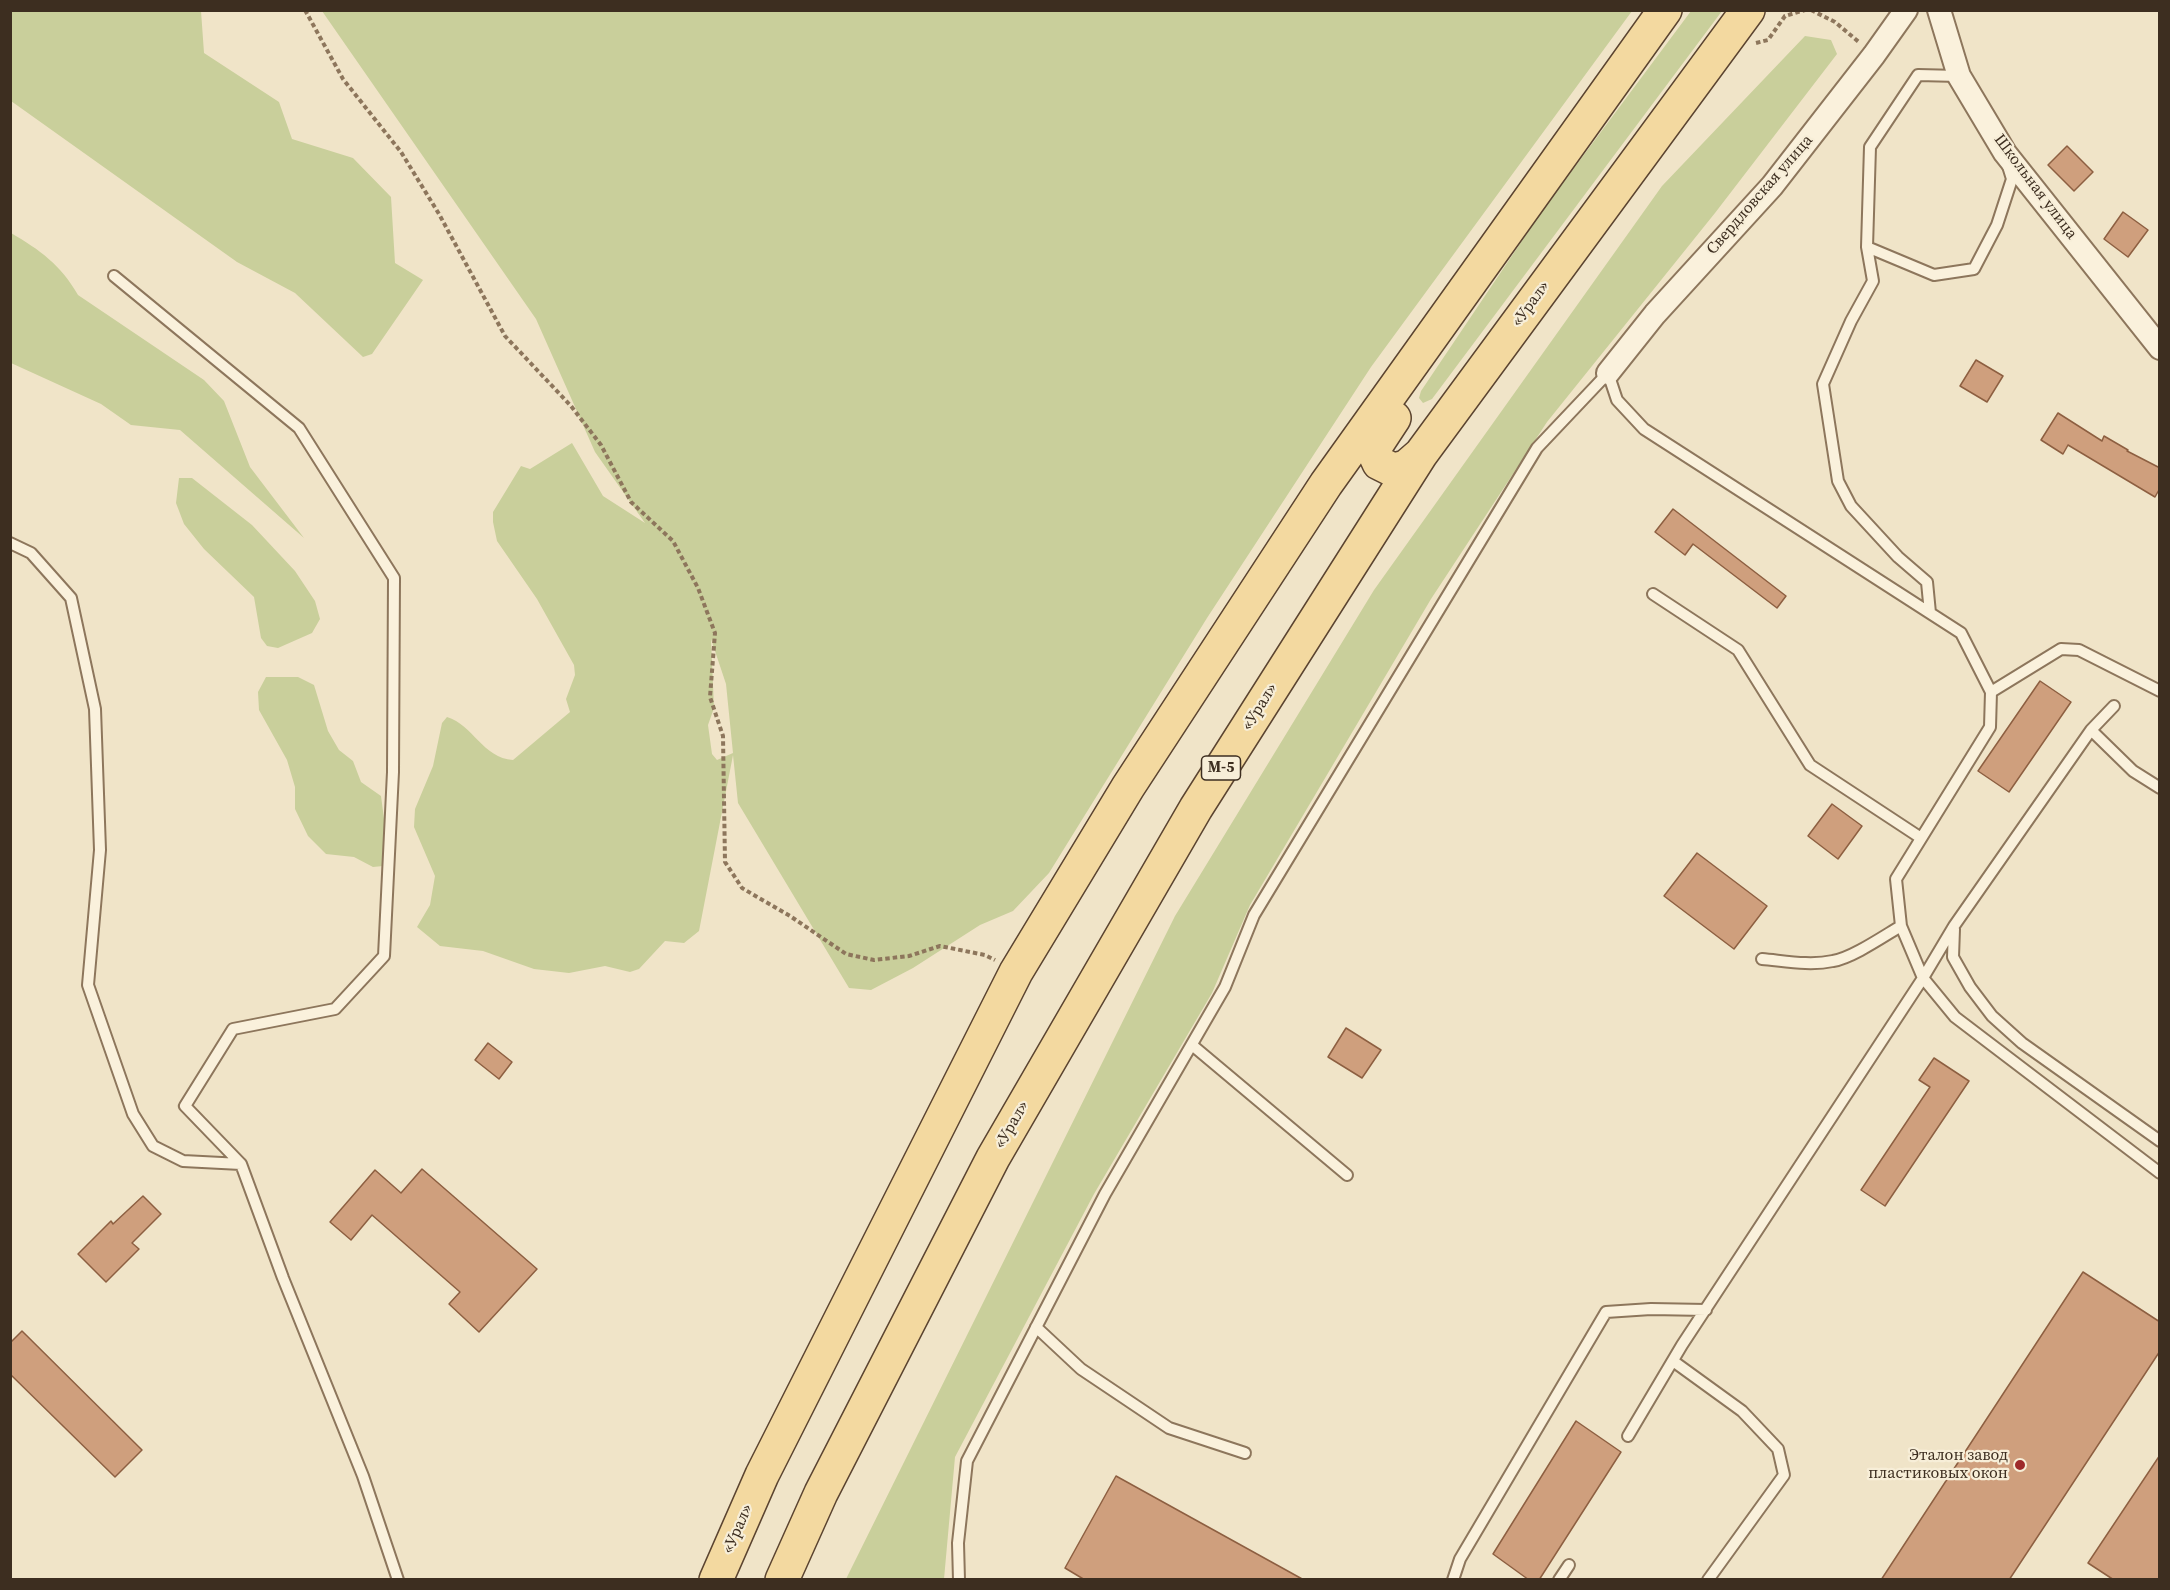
<!DOCTYPE html>
<meta charset="utf-8">
<style>
body{margin:0}
#map{position:relative;width:2170px;height:1590px;overflow:hidden;background:#f0e4c8;font-family:"Source Serif 4",serif}
canvas{display:block}
.frame{position:absolute;inset:0;border:12px solid #3d2e20;pointer-events:none}
</style>
<div id="map">
<canvas width="2170" height="1590"></canvas>
<div class="frame"></div>
</div>
<script>
const ctx = document.querySelector('canvas').getContext('2d');
ctx.lineJoin = 'round';
function fillPath(path, color) { ctx.fillStyle = color; ctx.fill(path, 'evenodd'); }
function trace(path, color, width, dash) { ctx.strokeStyle = color; ctx.lineWidth = width; ctx.lineCap = dash ? 'butt' : 'round'; ctx.setLineDash(dash || []); ctx.stroke(path); }
function label(font, color, halo, rows, align = 'center') {
  ctx.font = font + ' "Source Serif 4",serif'; ctx.lineWidth = 4.5; ctx.setLineDash([]); ctx.textBaseline = 'middle'; ctx.strokeStyle = halo; ctx.fillStyle = color; for (const [text, x, y, turn = 0] of rows) {
    ctx.save(); ctx.translate(x, y); ctx.rotate((+turn || 0) * Math.PI / 180); ctx.textAlign = isNaN(turn) ? turn : align; if (halo) ctx.strokeText(text, 0, 0); ctx.fillText(text, 0, 0); ctx.restore();
  }
}
fillPath(new Path2D(`
 M11,10L201,11L204,53L279,102L292,139L353,158L391,197L395,263L423,280L372,354L363,357L295,293L237,262L11,101Z
 M322,11H1632L1371,367L1207,618L1049,873L1013,911L980,925L913,968L871,990L849,988L738,803L733,755L699,931L684,943L665,941L639,969L630,972L605,966L569,973L534,969L483,951L440,946L417,927L430,905L435,876L414,827L415,809L433,766L442,723L447,717C473,725 483,758 513,760L570,712L566,699L575,675L574,665L537,599L497,541L493,522V512L521,466L530,469L572,443L603,496L645,523L595,452L536,319ZM711,639L726,684L733,753L717,760L712,754L708,725L714,708Z
 M1691,11H1722L1432,399L1423,403L1419,398L1421,391L1542,211Z
 M1805,36L1831,40L1837,54L1715,213L1547,422L1431,599L1250,905L1212,993L1094,1194L955,1457L944,1579H846L1175,916L1374,590L1662,186Z
 M11,233C40,250 61,265 78,295L204,380L224,401L250,467L304,538L180,430L131,425L101,404L11,363Z
 M179,478H192L252,525L295,571L315,601L320,619L312,633L278,648L267,646L261,638L254,597L204,549L184,524L176,503Z
 M266,677H298L314,685L328,731L339,750L353,761L361,782L381,796L388,849L383,866L373,867L354,857L326,854L308,836L295,809V787L287,760L259,710L258,692Z`), '#c9cf9b');
const building = new Path2D(`
 M2067,146L2093,172L2074,191L2048,165Z
 M2123,212L2148,230L2128,257L2104,239Z
 M1976,360L2003,376L1987,402L1960,386Z
 M2058,413L2102,441L2104,436L2128,450L2127,451L2160,468V488L2155,497L2068,445L2063,454L2041,440Z
 M1673,509L1786,596L1777,608L1693,544L1685,555L1655,532Z
 M2040,681L2071,702L2009,792L1978,771Z
 M1832,804L1862,826L1838,859L1808,836Z
 M1697,853L1767,906L1734,949L1664,896Z
 M1346,1028L1381,1050L1362,1078L1328,1057Z
 M488,1043L512,1062L499,1079L475,1060Z
 M1934,1058L1969,1081L1885,1206L1861,1190L1930,1087L1919,1080Z
 M422,1169L537,1269L479,1332L449,1304L460,1292L372,1215L351,1240L330,1222L375,1170L401,1193Z
 M143,1196L161,1214L132,1243L139,1249L106,1282L78,1254L111,1221L113,1224Z
 M2083,1272L2160,1322V1351L2009,1580H1881Z
 M22,1331L142,1450L115,1477L10,1374V1343Z
 M1576,1421L1621,1452L1539,1580H1529L1493,1554Z
 M2160,1455V1580H2114L2088,1563Z
 M1116,1476L1304,1580H1085L1065,1568Z`);
fillPath(building, '#cf9f7d');
trace(building, '#8d5f41', 1.5);
const service = new Path2D(`
 M1867,247L1934,275L1974,269L1997,225L2012,179L2008,166
 M114,276L299,428L394,578L393,772L384,956L335,1009L233,1029L185,1106L241,1164
 M10,543L31,553L71,598L95,709L100,850L88,985L133,1114L153,1146L183,1161L241,1164L283,1278L363,1476L398,1580
 M1653,594L1738,650L1810,765L1921,838
 M1930,613L1927,582L1898,557L1851,506L1838,481L1823,384L1851,321L1873,281L1867,247L1870,147L1918,75L1959,76
 M1991,692L2061,649L2079,650L2160,691
 M2114,706L2091,730L2133,771L2160,788
 M1954,929L1953,957L1970,987L1992,1016L2022,1043L2160,1141
 M1762,959C1785,961 1810,966 1833,961C1852,958 1884,936 1901,926
 M1192,1045L1347,1175
 M1036,1327L1081,1369L1169,1428L1245,1453
 M1673,1361L1742,1411L1778,1449L1784,1475L1708,1580
 M1628,1436L1682,1345L1923,978L1954,926L2091,730
 M959,1580L958,1543L967,1461L1105,1194L1225,987L1254,915L1537,448L1608,373L1617,400L1644,429L1961,633L1991,692L1990,727L1896,879L1901,926L1923,978L1955,1017L2160,1173
 M1453,1580L1460,1559L1606,1312L1651,1309L1706,1310
 M1559,1580L1569,1565`);
const minor = new Path2D(`
 M1939,10L1959,76L2005,153L2160,348
 M1608,373L1655,314L1772,186L1874,55L1906,10`);
const primary = new Path2D(`
 M1394,418L1373,450L1379,463L1393,470L1406,467L1421,454
 M716,1580L762,1475L1016,972L1128,787L1326,484L1665,10
 M782,1580L821,1493L993,1158L1196,808L1421,454L1748,10`);
trace(service, '#8d765c', 14);
trace(minor, '#8d765c', 26);
trace(primary, '#5b4430', 36);
trace(new Path2D(`
 M305,10L343,79L401,152L439,214L505,336L571,406L601,445L631,502L673,541L698,588L715,633L710,697L723,736L725,862L742,888L790,916L846,954L874,960L909,956L940,946L985,955L995,960
 M1811,10L1835,22L1860,43
 M1756,43L1768,40L1785,16L1805,10`), '#8d765c', 4, [4.5, 3]);
trace(service, '#faf1dc', 10);
trace(minor, '#faf1dc', 22);
trace(primary, '#f3d9a0', 33);
for (const [x, y, r, color] of [
 [2020,1465,6,"#9e2a2b"]
]) { const dot = new Path2D(); dot.arc(x, y, r, 0, 2 * Math.PI); ctx.fillStyle = color; ctx.fill(dot); trace(dot, '#f7eed8', 2); }
for (const [x, y, w] of [
 [1221,768,39]
]) { const box = new Path2D(); box.roundRect(x - w / 2, y - 12, w, 24, 4.5); ctx.fillStyle = '#f7eed8'; ctx.fill(box); trace(box, '#3d2e20', 1.5); }
label('bold 15px', '#3d2e20', null, [
 ["М-5",1221,768]
]);
label('16px', '#3d2e20', '#f7eed8', [
 ["Школьная улица",2035,187,53],
 ["Свердловская улица",1760,195,-49],
 ["«Урал»",1531,304,-54],
 ["«Урал»",1260,707,-58],
 ["«Урал»",1012,1125,-60],
 ["«Урал»",738,1529,-66]
]);
label('16px', '#3d2e20', '#f7eed8', [
 ["Эталон завод",2008,1456],
 ["пластиковых окон",2008,1474]
], 'right');
</script>
